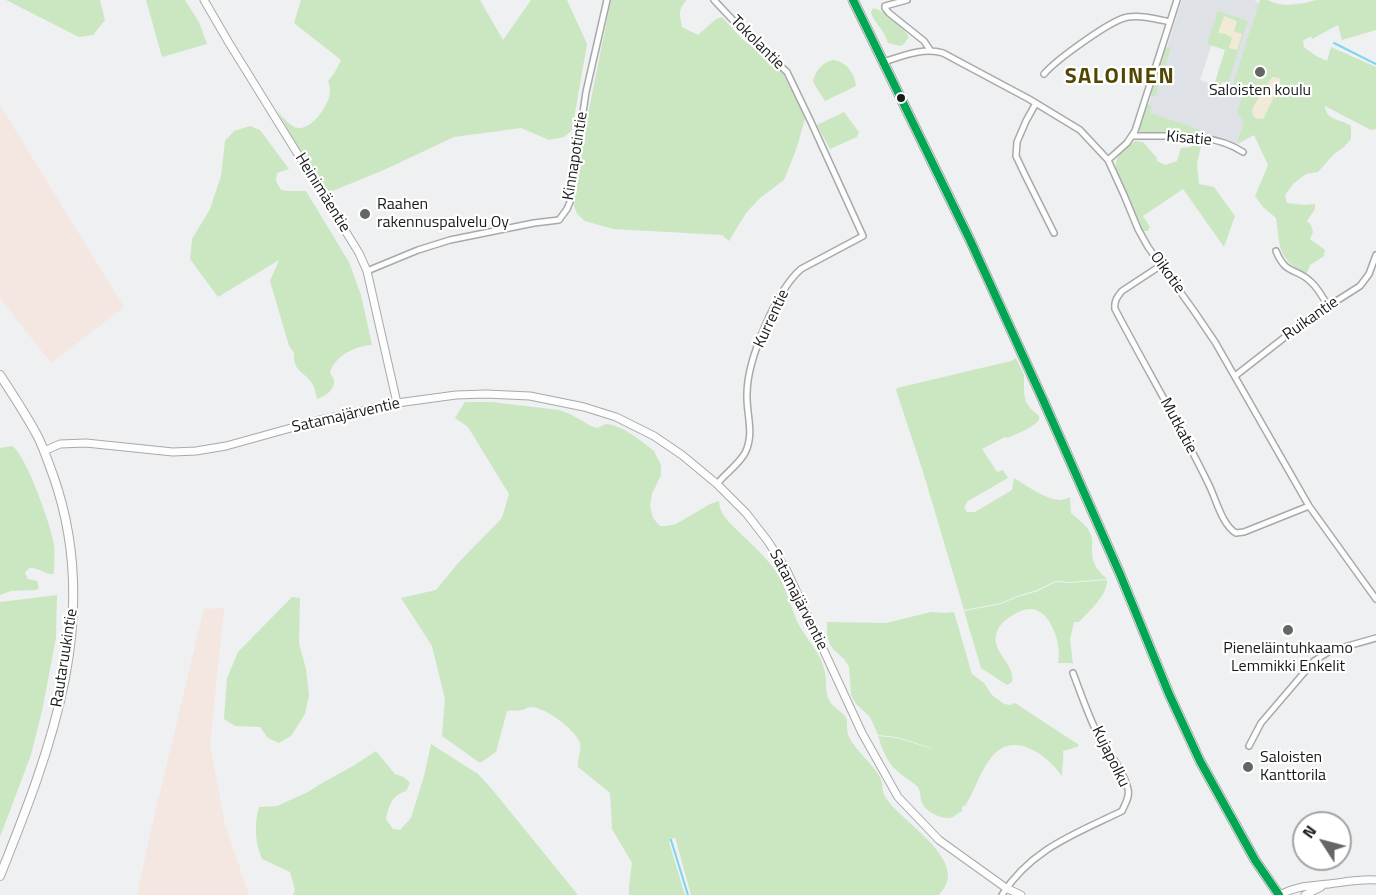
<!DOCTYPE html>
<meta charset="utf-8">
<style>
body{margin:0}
#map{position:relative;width:1376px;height:895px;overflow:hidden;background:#eff0f1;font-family:"Titillium Web",sans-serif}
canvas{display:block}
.north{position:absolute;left:1292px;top:811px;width:60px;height:60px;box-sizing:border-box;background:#fff;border:2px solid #a3a3a3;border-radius:50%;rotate:306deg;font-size:16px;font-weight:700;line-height:24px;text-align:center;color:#191a1a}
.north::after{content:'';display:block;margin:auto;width:21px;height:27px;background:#646565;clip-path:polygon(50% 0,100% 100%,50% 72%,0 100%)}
</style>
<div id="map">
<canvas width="1376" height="895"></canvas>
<div class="north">N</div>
</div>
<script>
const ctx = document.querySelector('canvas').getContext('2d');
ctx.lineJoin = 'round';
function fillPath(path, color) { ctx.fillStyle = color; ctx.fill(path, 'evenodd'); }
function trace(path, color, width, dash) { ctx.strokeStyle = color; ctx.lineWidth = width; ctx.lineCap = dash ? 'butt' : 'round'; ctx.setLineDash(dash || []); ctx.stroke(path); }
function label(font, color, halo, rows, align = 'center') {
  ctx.font = font + ' "Titillium Web",sans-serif'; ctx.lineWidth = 4.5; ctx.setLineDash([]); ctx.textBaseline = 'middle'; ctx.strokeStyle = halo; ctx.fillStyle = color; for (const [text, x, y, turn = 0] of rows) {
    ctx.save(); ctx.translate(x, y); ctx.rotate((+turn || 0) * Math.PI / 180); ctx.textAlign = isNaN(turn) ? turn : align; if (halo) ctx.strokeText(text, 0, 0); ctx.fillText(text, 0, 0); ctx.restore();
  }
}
fillPath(new Path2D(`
 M1182,0H1254L1267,8L1291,64L1254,135L1238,144L1205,134L1144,133L1140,132ZM1248,21L1226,89L1200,80L1211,46Z`), '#dee2e6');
fillPath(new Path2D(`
 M0,105L124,307L51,363L0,298Z
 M224,608L210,746L225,824L249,895H137L155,813L204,609Z`), '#f4e7e2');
fillPath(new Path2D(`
 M6,0H100L105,20L93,35L79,37Z
 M146,0H185L199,22L207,44L162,57Z
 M301,0H480L503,40L531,0H567L587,44L572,130L564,137L549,140L521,128L454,137L384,170L330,192L315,179L277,110C282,116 290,127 298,128C312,130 331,103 330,90C330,87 329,84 328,81L335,72L341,60L294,23Z
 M611,0H687C677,10 680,14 682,27L698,35L716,19L722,17L743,40L772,61L782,72L799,105L805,119L796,150L784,180L760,198L746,213L729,241L722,235L613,229L585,221L577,214L574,206L582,144Z
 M1260,0H1267L1278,4L1287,5L1305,3L1316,0H1376V30L1342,40L1338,25L1312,39L1311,36L1303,41L1304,47L1316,56L1327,61L1331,47L1376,67V129L1371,130L1325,106C1326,121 1341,119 1351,126V139L1344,147L1334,154L1318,172L1306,174L1294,183L1285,195L1287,203L1305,205L1315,204V209L1307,221L1311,225L1313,232L1310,239L1325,250L1324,256L1310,265L1307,273C1277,261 1280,245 1276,218L1263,207L1255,196L1268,165L1254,135L1241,142H1237L1244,122L1237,112L1243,95L1231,90ZM1280,79V84L1263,119L1255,118L1253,116C1259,99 1261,83 1280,79Z
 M873,8C882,9 904,28 909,37L903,45L900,46L888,43C886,38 884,33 881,29C877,23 873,20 871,12Z
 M1218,11L1248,21L1228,84L1222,82L1220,87L1214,85L1225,50L1207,44Z
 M1165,47L1171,48L1155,97L1150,95Z
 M832,60C846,61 854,72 856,86L825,101L813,82C815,71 821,64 832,60Z
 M1148,104L1152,106L1150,113L1201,130L1195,134L1144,133L1138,131L1146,105Z
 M844,112L859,132L857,137L830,149L817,125Z
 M250,126L260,130L289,169L277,173L276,181L281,190L288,191H306L349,262L361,295L372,345C355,346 336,355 330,372C331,375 334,378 334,381C335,390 324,397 317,399C316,395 315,389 313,385C307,373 292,372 294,353L289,346L270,281L279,260L218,297L190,259L192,239L210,209L221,176L225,141L234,131Z
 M1135,141L1143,142L1157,158V161L1165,165L1177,161L1181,148C1189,147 1193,148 1197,141H1202L1197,164L1199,184L1214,187L1235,216L1224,247L1183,189L1143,216L1150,227L1148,231H1143L1116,169C1114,157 1124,151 1132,143Z
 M1016,358L1024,375V393L1026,402L1031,409L1039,416V420C1031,429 1018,433 1007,438L1005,437L982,449L997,472L1003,470L1008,478L968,501L964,507L967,512H975L1012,490L1014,478C1026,485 1046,500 1060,500C1061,500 1069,498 1070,497L1071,513C1078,519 1088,526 1091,535C1093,539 1092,545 1092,550C1092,564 1097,570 1107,579L1070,582L1056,581L1037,590L1017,596L1001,603L964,610L924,475L896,390L897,388L1011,361Z
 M465,402H492L559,410L570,414L591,426L597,428L606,424L613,425L625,430L640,440L654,451L661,465V475L652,494L650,506L653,518L660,526H667L676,524L710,504L719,501C719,502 720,508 721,510C724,518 732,525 738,531C752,545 770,560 780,578C787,592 791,607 797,621C805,638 822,653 825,673C827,682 825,691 829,700C832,707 840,710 845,716C849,721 845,729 849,737C857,752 871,762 880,777C884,784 881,791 886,798C901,820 947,847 948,875C948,883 944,889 939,895H691L675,837L669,842L685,895H629V885L632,863L612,829L610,793L578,767C577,759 582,750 580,743C576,730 544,706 530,707C527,707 525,710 521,710C517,711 512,710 507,711L496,752L480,763L442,736L445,699L432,646L401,598L436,590L459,562L502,518L509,494L468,427L455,418Z
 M12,446C26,454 52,528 54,545C55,555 54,565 54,574C45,575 39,567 29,568L25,573L28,579L37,581L39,588L36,590L11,591L0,595V448Z
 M1107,580C1107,596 1090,610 1079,622H1074L1070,640L1073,664L1070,663H1058C1062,647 1053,616 1036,610C1027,607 1017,612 1010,617C1003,621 998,627 996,635C992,653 1016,665 1012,682L1007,685L981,668L964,611L1001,604L1017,597L1038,591L1056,582L1070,583Z
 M57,595L56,638L42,711L31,755L0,837V602Z
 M292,597L300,598L299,643L306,669L309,695L305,714L291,736L279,743L268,738L260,727L235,726L224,719L227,678L238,652Z
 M931,612L946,613L954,612L972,674L984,683L992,695L1004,704L1010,705L1015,703L1079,745L1077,747L1063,751C1064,760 1062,767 1062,776C1052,763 1042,753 1026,747C988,735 981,782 965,806H962V811C958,813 954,817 950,818C941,819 926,812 922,803C919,797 922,792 917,786C911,781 904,777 898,772C887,762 882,749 878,736L897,738L930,748H932L897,737L878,735L870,717L856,704L851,695L849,667L844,659L834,650L830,645L827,636V622L886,623Z
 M431,744L478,774L491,788L578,895H293L295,890L290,872L262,859C255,844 254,823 259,807L277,806L308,792L322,783L353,766L376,751L395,774L404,777L410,783L406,791C391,796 389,806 386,819L393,829L400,830L411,818L424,776Z`), '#cae7c2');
fillPath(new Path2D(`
 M1224,16L1237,21L1234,31L1242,34L1237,50L1229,48L1232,38L1225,34L1218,33Z
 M1272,77H1275L1280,79V84L1263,119L1255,118C1252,114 1252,112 1253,107Z`), '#f0ead7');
trace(new Path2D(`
 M1334,43L1376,64
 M671,840L688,895`), '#7dd4f0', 2);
const minor = new Path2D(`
 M714,0L745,33L787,72L811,122L863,236L801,269C776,291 747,360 747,394C746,414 755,433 745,453C739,464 725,474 717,484
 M907,0L885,6V8L889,13L924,41L930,50
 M883,62C903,56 923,47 943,53L1029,99L1080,130L1108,160L1124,195L1138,229L1148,247L1194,311L1215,342L1309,506L1376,599
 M1044,74C1056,60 1112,19 1128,17C1142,15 1156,19 1170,22
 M1036,103L1026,121L1017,142L1016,156L1025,175L1054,233
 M1132,136C1168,137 1211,131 1243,152
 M1108,160L1127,143L1135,131L1177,0
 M1276,251C1286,276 1296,267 1311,282C1318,288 1323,298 1328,306
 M1160,266L1122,291C1117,297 1114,301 1115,309C1146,368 1180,425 1209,485C1216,499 1222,525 1236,533L1244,532L1309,506
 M367,271L418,250L450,240L534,223L559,220L567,209L570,202L586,92L607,0
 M1235,376L1308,319L1360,286L1369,274L1376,255
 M1249,746L1261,723L1314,661L1330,651L1376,638
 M1002,895C1031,849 1075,834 1122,811C1125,804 1130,797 1128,789C1123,770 1108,751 1098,735C1088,715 1081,694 1073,673`);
const tertiary = new Path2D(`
 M204,0L229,43L359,253L367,271L397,403
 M44,451L60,444L86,443L173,452L196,451L226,446L316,421L397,403L456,395L486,394L530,396L584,407L616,417L654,436L682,455L717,484L746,513L767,540L786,569L862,733L898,797L939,840L1006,888L1021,895
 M1279,895C1296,886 1310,886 1329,884C1345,882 1360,879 1376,880
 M1305,895L1321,887`);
const secondary = new Path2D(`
 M0,375C13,395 27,416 38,437C44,449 48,462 53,475C103,615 52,746 0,876`);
const trunk = new Path2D(`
 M853,0L970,240L1044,402L1120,574L1169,694L1200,761L1255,860L1279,895`);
trace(minor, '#a8a9aa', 8);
trace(tertiary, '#a8a9aa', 9);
trace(secondary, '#a8a9aa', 10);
trace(trunk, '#a8a9aa', 11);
trace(minor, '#fdfdfd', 5);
trace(tertiary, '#fdfdfd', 7);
trace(secondary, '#fdfdfd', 8);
trace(trunk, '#fdfdfd', 9);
trace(new Path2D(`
 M853,0L970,240L1044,402L1120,574L1169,694L1200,761L1255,860L1279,895`), '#00a651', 8);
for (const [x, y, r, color] of [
 [1260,72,6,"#646565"],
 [901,98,5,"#191a1a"],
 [365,214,6,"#646565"],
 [1288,630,6,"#646565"],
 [1248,767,6,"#646565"]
]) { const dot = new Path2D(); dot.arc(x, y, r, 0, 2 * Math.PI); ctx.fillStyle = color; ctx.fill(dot); trace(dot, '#fff', 2); }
label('16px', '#191a1a', '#fff', [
 ["Tokolantie",757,43,45],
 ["Kisatie",1189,139,5],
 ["Kinnapotintie",576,156,-81],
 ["Heinimäentie",322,193,58],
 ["Oikotie",1167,273,54],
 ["Kurrentie",772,319,-65],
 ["Ruikantie",1311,319,-35],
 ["Satamajärventie",346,416,-13],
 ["Mutkatie",1178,426,62],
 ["Satamajärventie",798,600,63],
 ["Rautaruukintie",65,658,-81],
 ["Kujapolku",1110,757,64]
]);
label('16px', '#191a1a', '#fff', [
 ["Saloisten koulu",1260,91],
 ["Raahen",377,205,"left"],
 ["rakennuspalvelu Oy",377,223,"left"],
 ["Pieneläintuhkaamo",1288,649],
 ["Lemmikki Enkelit",1288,667],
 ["Saloisten",1260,758,"left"],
 ["Kanttorila",1260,776,"left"]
]);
ctx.letterSpacing = '1.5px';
label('bold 22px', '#524603', '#fff', [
 ["SALOINEN",1120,78]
]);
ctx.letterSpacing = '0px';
</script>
